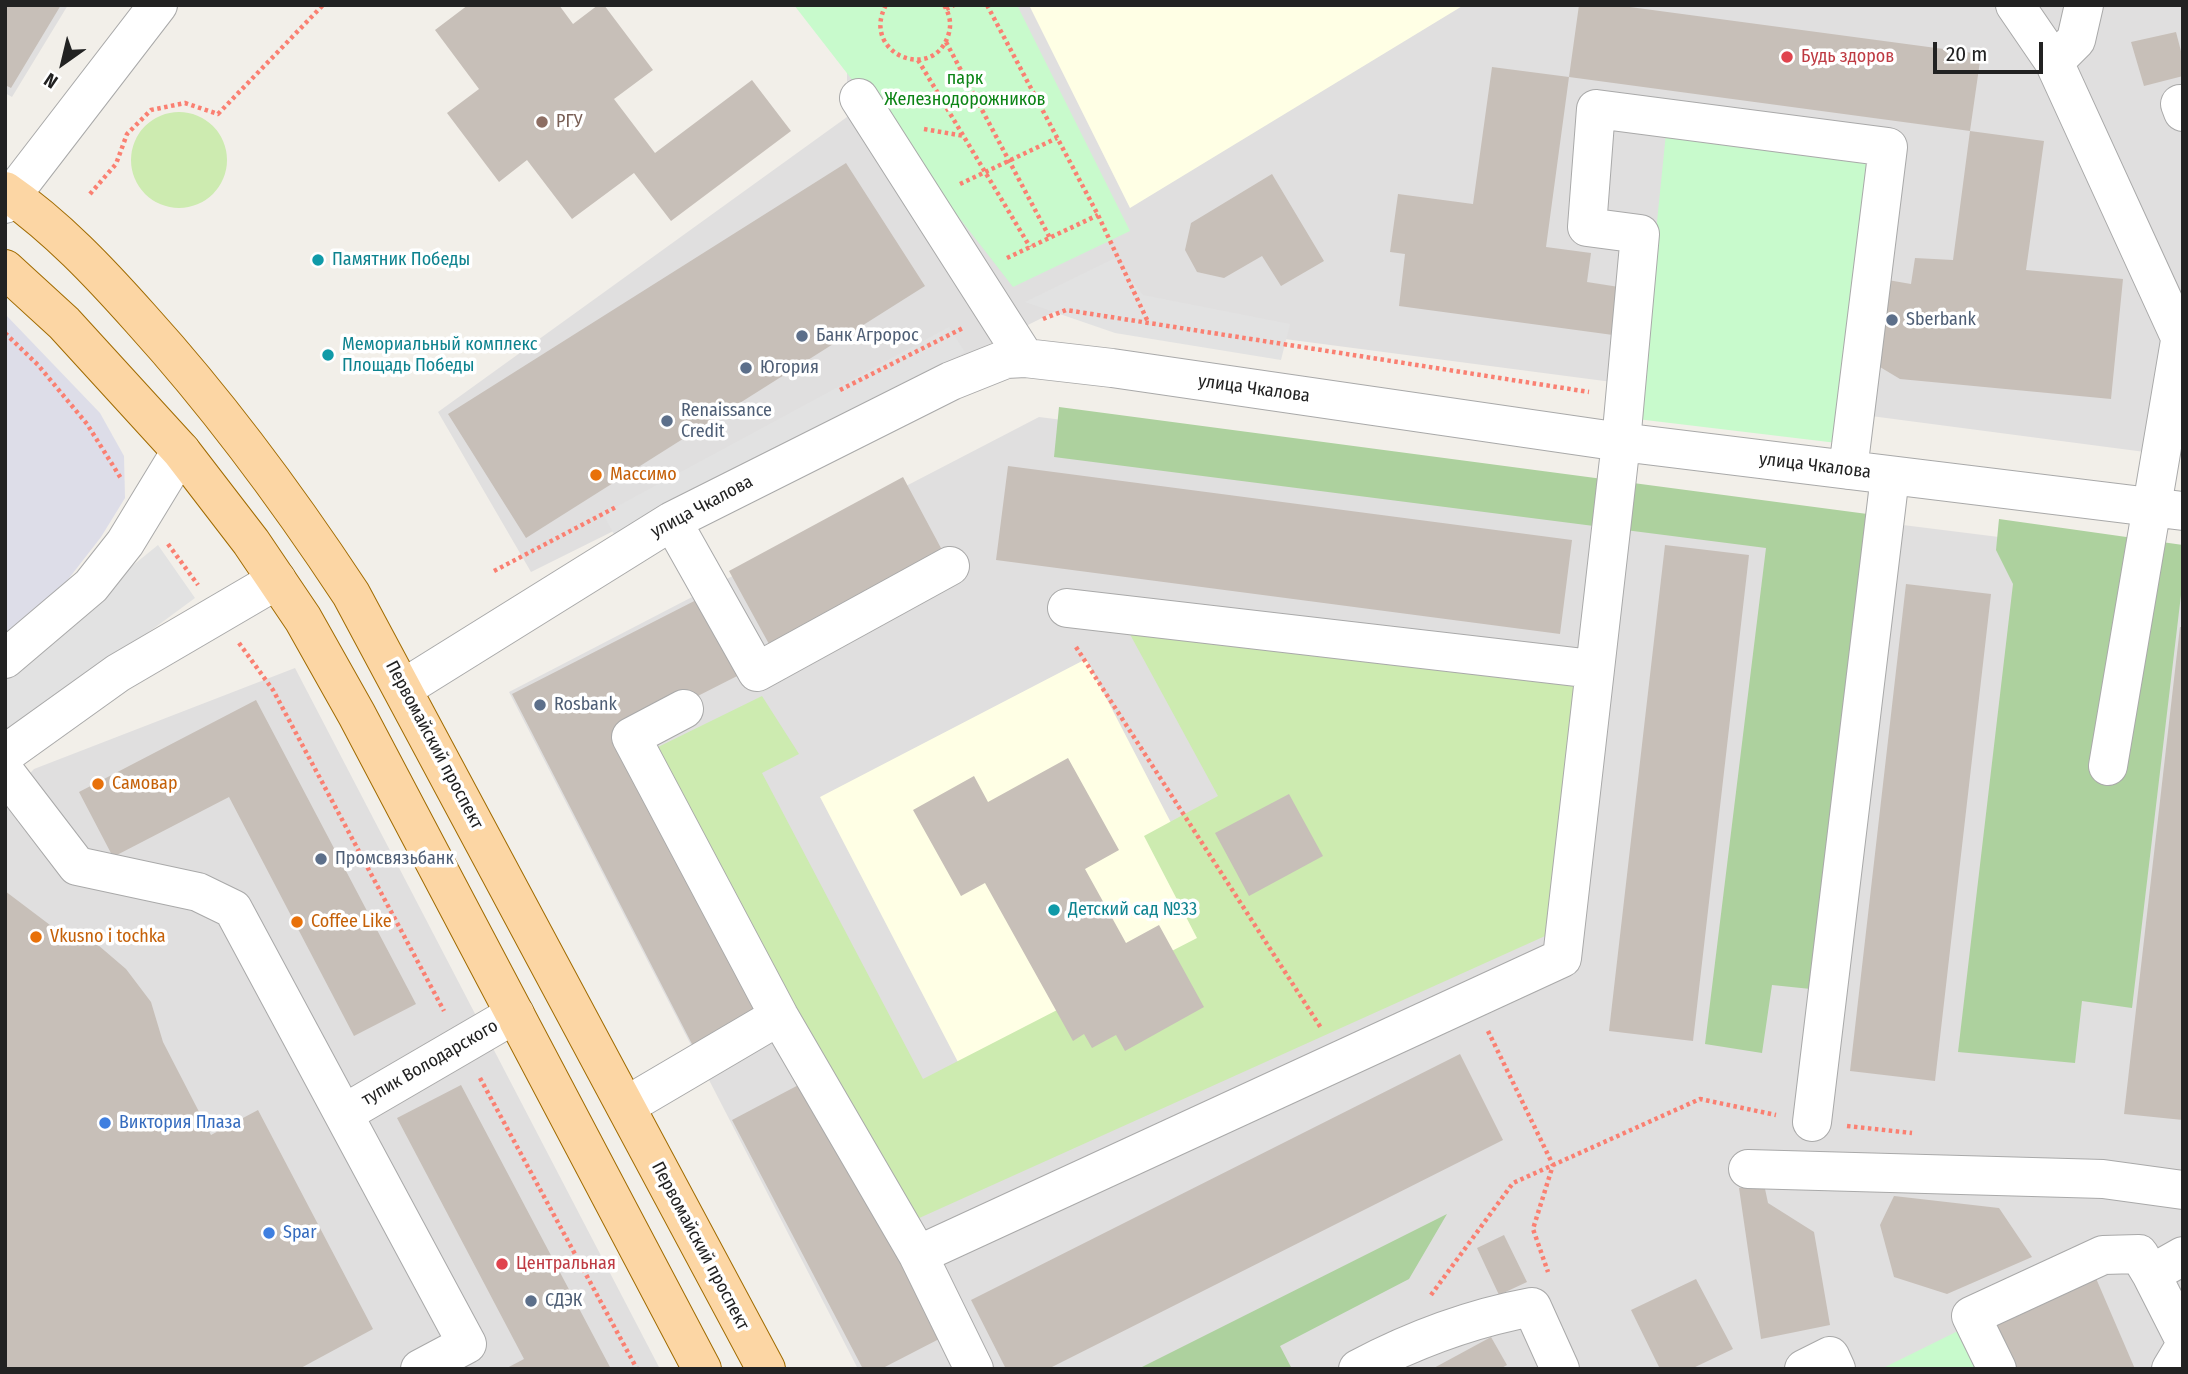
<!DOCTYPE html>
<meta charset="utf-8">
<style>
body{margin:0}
#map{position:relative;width:2188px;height:1374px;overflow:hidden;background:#f2efe9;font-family:"Fira Sans Condensed",sans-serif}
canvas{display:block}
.frame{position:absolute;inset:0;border:7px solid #222;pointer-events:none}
.north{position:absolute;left:28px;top:28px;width:70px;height:70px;-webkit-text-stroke:5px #fff;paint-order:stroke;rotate:214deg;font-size:19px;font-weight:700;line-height:28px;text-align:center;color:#222}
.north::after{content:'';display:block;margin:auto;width:24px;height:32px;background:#222;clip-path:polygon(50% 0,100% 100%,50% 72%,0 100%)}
.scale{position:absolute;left:1933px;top:42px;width:110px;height:32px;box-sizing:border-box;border:4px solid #222;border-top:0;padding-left:9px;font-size:21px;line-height:24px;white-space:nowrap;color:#222;-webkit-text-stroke:5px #fff;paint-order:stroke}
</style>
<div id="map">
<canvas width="2188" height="1374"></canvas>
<div class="frame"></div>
<div class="north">N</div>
<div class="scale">20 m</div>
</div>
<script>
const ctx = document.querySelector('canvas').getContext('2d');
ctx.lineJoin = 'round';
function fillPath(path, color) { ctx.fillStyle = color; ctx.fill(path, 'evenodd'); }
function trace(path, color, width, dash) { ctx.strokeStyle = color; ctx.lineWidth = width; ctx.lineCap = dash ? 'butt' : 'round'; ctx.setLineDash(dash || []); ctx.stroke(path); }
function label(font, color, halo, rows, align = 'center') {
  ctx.font = font + ' "Fira Sans Condensed",sans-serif'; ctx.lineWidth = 7; ctx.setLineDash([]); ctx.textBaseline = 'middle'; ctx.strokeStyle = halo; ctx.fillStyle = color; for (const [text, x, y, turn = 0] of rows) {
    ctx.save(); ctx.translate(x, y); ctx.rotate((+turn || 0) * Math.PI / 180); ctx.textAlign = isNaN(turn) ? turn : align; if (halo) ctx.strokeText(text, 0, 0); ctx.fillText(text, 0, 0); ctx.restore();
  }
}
fillPath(new Path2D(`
 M5,5H68L12,97L5,93Z
 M847,5H2183V457L1140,320L1054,312L531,572L438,412L847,117Z
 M1039,417L2183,560V1369H858L509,692Z
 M295,668L660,1369H5V800L34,769Z`), '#e0dfdf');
fillPath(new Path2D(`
 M1029,5H1464L1130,208Z
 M1086,659L1276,1025L1010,1162L820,797Z`), '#ffffe5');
fillPath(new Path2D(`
 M131 160a48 48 0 1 1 96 0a48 48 0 1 1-96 0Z
 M1126,627L1582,678L1554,932L906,1224L658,747L762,696L799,754L762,773L923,1079L1197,938L1144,836L1218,796Z`), '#cdebb0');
fillPath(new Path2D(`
 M1059,407L1890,517L1840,992L1772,985L1762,1053L1705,1044L1766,548L1054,457Z
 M1999,519L2183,545V578L2132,1008L2082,1001L2075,1063L1958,1052L2013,584L1996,550Z
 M1447,1214L1409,1279L1280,1346L1292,1369H1138Z`), '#add19e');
fillPath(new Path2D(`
 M794,5H1017L1130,231L1013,287Z
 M1666,133L1873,160L1837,443L1637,419Z
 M1964,1328L1983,1369H1881Z`), '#c8facc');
fillPath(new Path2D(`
 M1115,258L1143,295L1290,324L1281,360L1115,333L1025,302Z
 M949,327L965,352L616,538L603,514Z
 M158,545L195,598L5,738V673L9,666Z`), '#e2e2e2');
fillPath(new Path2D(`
 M5,314L100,413L124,456L125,498L101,537L56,595L5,645Z`), '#dddde8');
fillPath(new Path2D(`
 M5,5H61L11,88L5,85Z
 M468,5H559L573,24L598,5H604L653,70L614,99L655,153L752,80L791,131L671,221L634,173L572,219L527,160L499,182L447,113L479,89L435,30Z
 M1579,5H1615L1981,54L1970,131L1569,77L1546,247L1591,253L1587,282L1619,287L1613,335L1399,306L1405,254L1390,252L1398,194L1473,204L1492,67L1569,77Z
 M2176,32L2183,59V76L2144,86L2131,42Z
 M1970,131L2044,141L2026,270L2123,279L2111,399L1900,379L1875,364L1882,279L1911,284L1915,258L1953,260Z
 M846,163L925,286L526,538L448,414Z
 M1272,174L1324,261L1281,286L1262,256L1224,278L1197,272L1185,250L1191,223Z
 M1008,466L1572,540L1560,634L996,560Z
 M903,477L942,550L769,644L729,571Z
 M1665,545L1749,555L1693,1041L1609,1031Z
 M1906,584L1991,594L1935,1081L1850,1071Z
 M708,594L747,671L621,735L762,1010L693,1046L512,694Z
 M2180,627H2183V1120L2124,1114Z
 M256,700L416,1004L354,1036L229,797L113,857L79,792Z
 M1068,758L1119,850L1085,869L1126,943L1159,925L1204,1007L1125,1051L1116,1035L1092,1048L1084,1034L1073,1041L985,883L961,896L913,810L974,776L988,802Z
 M1289,794L1323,856L1249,896L1215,833Z
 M5,891L50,925L91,939L126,969L151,1002L163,1042L211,1135L258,1110L373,1329L299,1369H5Z
 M1460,1054L1503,1140L1048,1369H1006L971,1300Z
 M808,1080L943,1337L881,1369H863L732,1120Z
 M461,1085L611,1369H505L524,1359L397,1118Z
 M1764,1184L1768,1203L1814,1232L1830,1325L1761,1339L1739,1188Z
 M1894,1196L1999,1208L2032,1257L1947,1294L1894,1277L1880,1225Z
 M1504,1235L1527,1282L1499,1295L1477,1248Z
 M2095,1276L2135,1369H2013L1991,1328Z
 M1696,1279L1733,1349L1691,1369H1660L1631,1310Z
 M1491,1337L1507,1365L1500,1369H1432Z`), '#c7bfb8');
const minor = new Path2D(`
 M2015,5L2054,62L2179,335
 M2054,62L2076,40L2084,5
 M859,98L1025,358
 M2180,104L2183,112
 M5,204L158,5
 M672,521L757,672L950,566
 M1067,608L1593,669
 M5,659L91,586L125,543L181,451
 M404,688L672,521L951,381L1006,359L1025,358L1112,368L1621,442L2183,511
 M684,709L631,737L779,1016L918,1255L974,1369
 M5,754L118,673L277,580
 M2108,766L2183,323
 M5,772L77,866L198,892L233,909L467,1344L420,1369
 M626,1106L779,1016
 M345,1113L515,1014
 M1812,1122L1890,476
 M1748,1169L2103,1179L2183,1190
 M918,1255L1562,958L1621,442L1640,234L1587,227L1596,109L1888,147L1848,470
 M2183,1256L2151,1274L2183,1337
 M1358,1369C1411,1341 1473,1318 1532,1307L1560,1369
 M1804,1369L1830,1356L1836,1369
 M1997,1369L1971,1316L2103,1255L2139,1254L2151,1274
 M2171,1369L2183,1349`);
const major = new Path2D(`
 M5,191C56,226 100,273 141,319C219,405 287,497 351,594L766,1369
 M5,269L64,323L181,451L251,542L303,619L357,715L702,1369`);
trace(minor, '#a9a9a9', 40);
trace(major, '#a06b00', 40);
trace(new Path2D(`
 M886,5C860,53 932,83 948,36C952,25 950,15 944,5
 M987,5L1098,215L1148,322
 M946,9L954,5
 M946,42L1050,238
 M918,60L1030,247
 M924,129L964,136
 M960,184L1057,138
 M90,194L116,164L127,134L151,110L185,103L218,114L323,5
 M1007,258L1098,215
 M1043,319L1066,310L1589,392
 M5,333L38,365L87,424L122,480
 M840,390L963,328
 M168,544L198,585
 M494,571L618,506
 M239,643L273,690L444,1011
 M1076,647L1321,1028
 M1488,1031L1553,1165L1533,1229L1548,1272
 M480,1078L637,1369
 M1847,1126L1912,1133
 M1431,1295L1513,1183L1700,1099L1776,1115`), '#fa8072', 4.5, [3.5, 3.5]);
trace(minor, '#fff', 38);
trace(major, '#fcd6a4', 38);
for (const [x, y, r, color] of [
 [1787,57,7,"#e0444e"],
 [542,122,7,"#8d6e63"],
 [318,260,7,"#0f9aa8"],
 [1892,320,7,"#5c6f8a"],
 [802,336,7,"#5c6f8a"],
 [328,355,7,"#0f9aa8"],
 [746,368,7,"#5c6f8a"],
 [667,421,7,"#5c6f8a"],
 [596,475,7,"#e8710a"],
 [540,705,7,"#5c6f8a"],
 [98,784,7,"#e8710a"],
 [321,859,7,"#5c6f8a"],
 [1054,910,7,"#0f9aa8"],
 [297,922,7,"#e8710a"],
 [36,937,7,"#e8710a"],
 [105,1123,7,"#3f7fe0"],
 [269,1233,7,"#3f7fe0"],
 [502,1264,7,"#e0444e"],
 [531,1301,7,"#5c6f8a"]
]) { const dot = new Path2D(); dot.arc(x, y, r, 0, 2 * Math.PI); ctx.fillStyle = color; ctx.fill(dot); trace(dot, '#fff', 2.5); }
label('18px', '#be3a42', '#fff', [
 ["Будь здоров",1801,57],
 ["Центральная",516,1264]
], 'left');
label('18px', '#0c8416', '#fff', [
 ["парк",965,79],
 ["Железнодорожников",965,100]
]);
label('18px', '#785e54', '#fff', [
 ["РГУ",556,122]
], 'left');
label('18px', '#0d838f', '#fff', [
 ["Памятник Победы",332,260],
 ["Мемориальный комплекс",342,345],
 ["Площадь Победы",342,366],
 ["Детский сад №33",1068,910]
], 'left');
label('18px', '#4e5e75', '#fff', [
 ["Sberbank",1906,320],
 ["Банк Агророс",816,336],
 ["Югория",760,368],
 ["Renaissance",681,411],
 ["Credit",681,432],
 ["Rosbank",554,705],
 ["Промсвязьбанк",335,859],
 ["СДЭК",545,1301]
], 'left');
label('18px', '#222', '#fff', [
 ["улица Чкалова",1254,389,8],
 ["улица Чкалова",1815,466,7],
 ["улица Чкалова",702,507,-28],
 ["Первомайский проспект",434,745,62],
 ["тупик Володарского",430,1063,-30],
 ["Первомайский проспект",700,1246,62]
]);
label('18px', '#c56008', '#fff', [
 ["Массимо",610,475],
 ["Самовар",112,784],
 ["Coffee Like",311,922],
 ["Vkusno i tochka",50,937]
], 'left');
label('18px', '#366cbe', '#fff', [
 ["Виктория Плаза",119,1123],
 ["Spar",283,1233]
], 'left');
</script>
